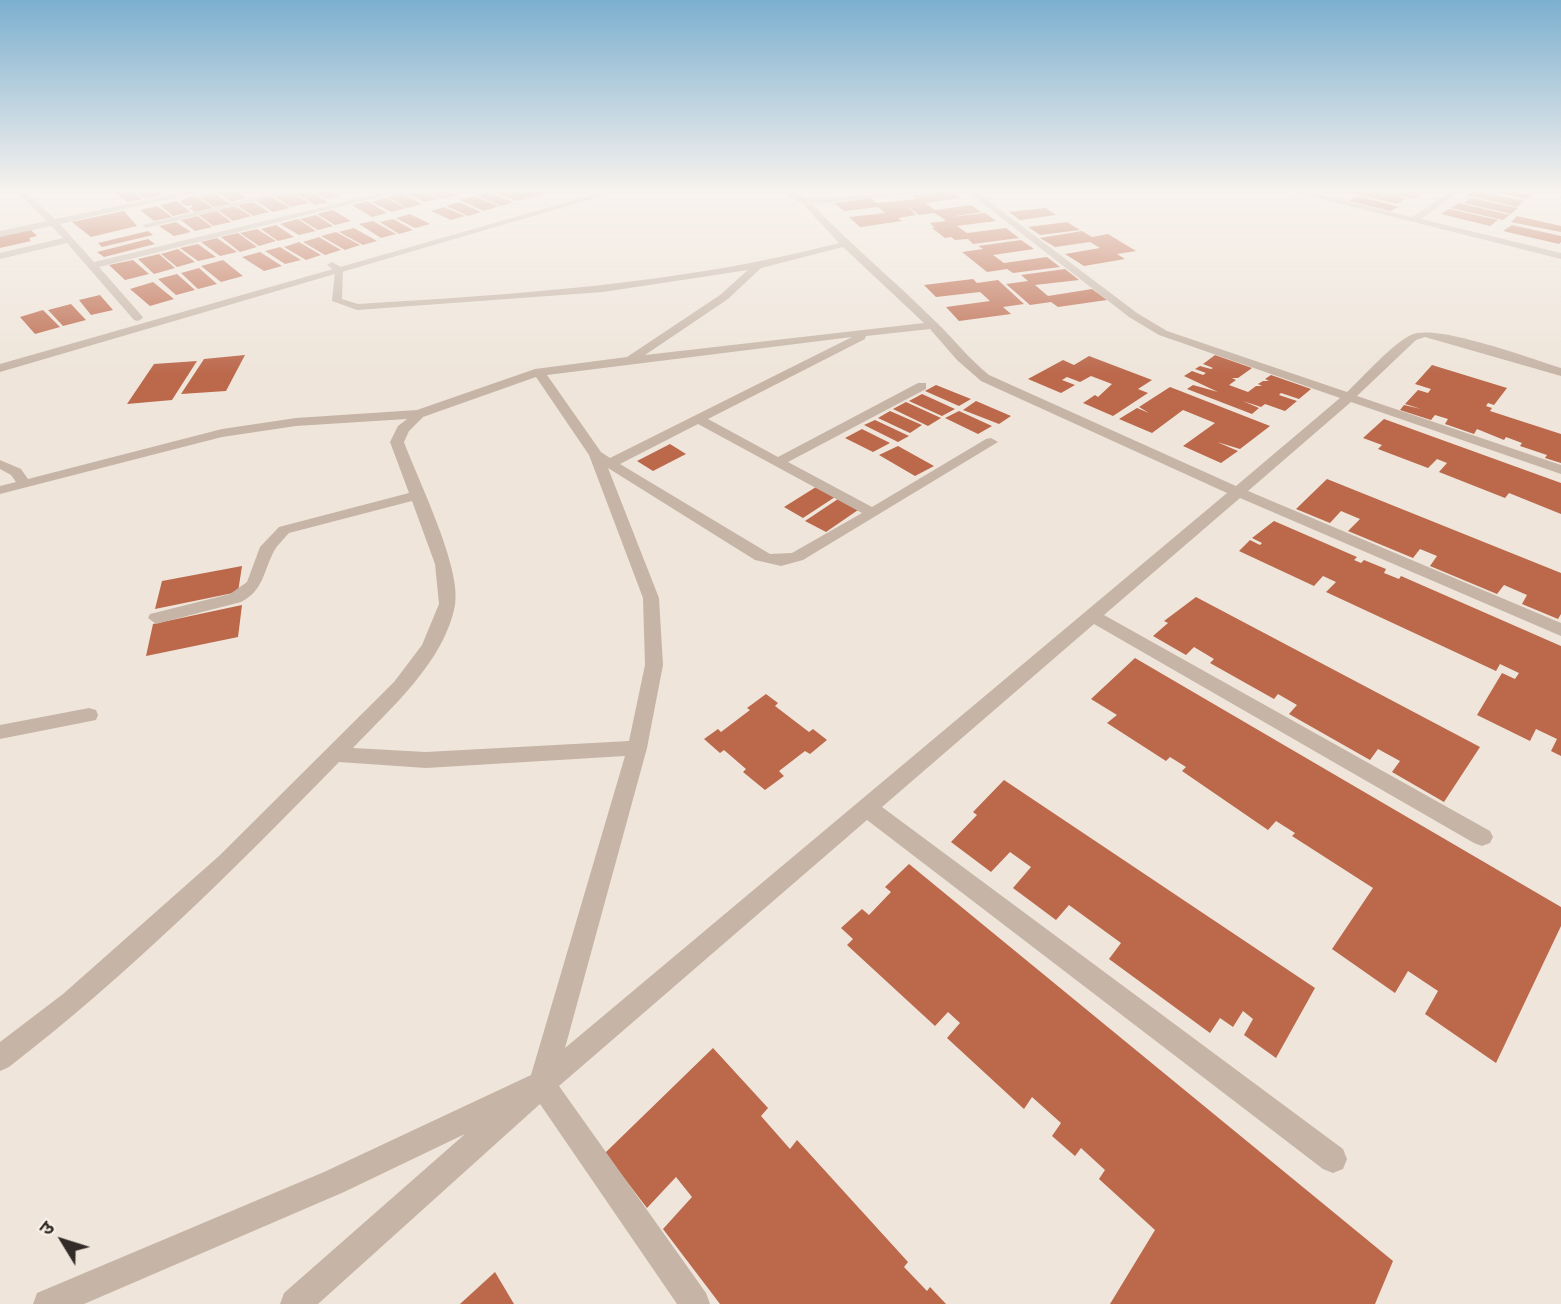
<!DOCTYPE html>
<meta charset="utf-8">
<style>
body{margin:0}
#map{position:relative;width:1561px;height:1304px;overflow:hidden;background:#efe5da;font-family:"Open Sans","Noto Sans Devanagari",sans-serif}
canvas{display:block}
.north{position:absolute;left:28px;top:1206px;width:70px;height:70px;-webkit-text-stroke:5px #f7efe6;paint-order:stroke;rotate:308deg;font-size:19px;font-weight:700;line-height:28px;text-align:center;color:#332b27}
.north::after{content:'';display:block;margin:auto;width:24px;height:32px;background:#332b27;clip-path:polygon(50% 0,100% 100%,50% 72%,0 100%)}
</style>
<div id="map">
<canvas width="1561" height="1304"></canvas>
<div class="north">उ</div>
</div>
<script>
const ctx = document.querySelector('canvas').getContext('2d');
ctx.lineJoin = 'round';
function fillPath(path, color) { ctx.fillStyle = color; ctx.fill(path, 'evenodd'); }
fillPath(new Path2D(`
 M114,192H132L142,199L128,202Z
 M137,192H159L162,195L144,198Z
 M217,192H238L247,198L231,202Z
 M291,192L309,203L291,207L274,196Z
 M311,192L328,202L315,205L295,193Z
 M314,192H333L341,196L328,199Z
 M424,192L438,199L424,202L407,194Z
 M428,192H450L457,195L442,199Z
 M488,192L513,202L501,206L476,195Z
 M493,192H541L546,194L517,201Z
 M951,192L961,198L925,203L935,210L971,205L981,212L949,217L985,213L996,221L957,226L967,233L1006,228L1019,238L973,244L968,239L955,240L951,237L945,238L932,228H935L930,223L946,221L941,217L934,213L919,215L907,206L916,215L898,218L902,221L860,227L849,217L885,213L878,207L844,211L834,203L871,198L876,203L899,201L916,199L912,195Z
 M1377,192L1406,198L1398,204L1351,193Z
 M1415,192L1423,193L1414,199L1388,193Z
 M1471,192H1481L1524,201L1517,207L1466,195Z
 M1495,192H1516L1531,195L1525,199Z
 M214,193L231,204L214,207L198,196Z
 M403,194L422,204L407,208L388,197Z
 M194,195L213,208L195,212L189,208L193,207L191,205L186,206L180,201Z
 M474,196L499,206L484,211L460,200Z
 M1358,196L1399,207L1390,211L1349,201Z
 M272,197L290,208L273,212L255,200Z
 M386,198L406,208L391,212L372,202Z
 M1471,198L1518,208L1511,214L1464,203Z
 M177,201L190,212L173,216L160,205Z
 M367,201L387,213L372,217L352,205Z
 M253,202L269,212L253,216L237,205Z
 M459,202L481,212L468,216L446,206Z
 M1459,203L1510,215L1503,220L1451,208Z
 M157,206L172,217L154,221L140,210Z
 M235,206L251,216L233,221L218,210Z
 M444,207L465,216L451,220L431,211Z
 M1046,208L1056,215L1020,220L1009,212Z
 M1449,209L1498,220L1490,226L1441,214Z
 M333,210L351,221L335,225L317,214Z
 M124,211L137,226L91,237L72,222Z
 M217,211L231,222L213,226L199,215Z
 M410,214L430,224L415,228L396,218Z
 M316,215L333,226L318,230L300,219Z
 M198,216L212,227L195,231L181,220Z
 M1517,216L1561,226V232L1511,222Z
 M298,219L316,231L299,235L280,224Z
 M393,219L413,230L399,234L380,222Z
 M373,221L396,234L381,238L359,224Z
 M176,222L191,232L174,236L159,226Z
 M1067,222L1080,230L1040,235L1028,227Z
 M276,225L294,237L278,241L261,229Z
 M1512,225L1561,236V242L1559,244L1503,231Z
 M354,228L377,241L363,245L339,232Z
 M30,229L37,236L29,238L31,241L0,248V235Z
 M257,229L276,241L259,246L240,233Z
 M148,231L153,235L102,247L98,243Z
 M1082,231L1092,237L1108,234L1136,251L1117,254L1125,259L1084,266L1065,254L1100,248L1090,242L1055,247L1040,238Z
 M336,232L360,245L345,250L321,236Z
 M238,233L257,247L240,252L221,237Z
 M319,237L341,250L325,255L303,242Z
 M217,238L237,252L220,256L201,242Z
 M148,239L155,244L104,257L97,252Z
 M1021,240L1034,249L993,255L1004,263L1047,257L1060,267L1013,273L1007,269L987,272L962,252L983,249L978,246Z
 M299,242L321,255L306,260L284,247Z
 M198,244L216,257L198,261L180,248Z
 M280,247L301,260L285,264L265,251Z
 M178,249L195,262L177,267L161,254Z
 M260,252L282,266L264,271L242,257Z
 M159,254L175,268L154,274L138,259Z
 M133,260L149,274L125,280L109,265Z
 M223,260L243,276L221,282L201,266Z
 M199,268L217,284L198,289L181,273Z
 M1065,269L1079,280L1035,285L1048,296L1092,289L1107,300L1058,307L1051,302L1030,305L1006,284L1028,281L1021,275Z
 M177,274L195,290L176,295L158,279Z
 M973,279L977,283L998,280L1024,304L1003,307L1011,314L959,321L946,307L990,301L980,292L936,297L924,285Z
 M153,282L174,299L150,306L130,289Z
 M100,295L113,310L91,315L79,300Z
 M71,304L86,320L63,326L48,310Z
 M43,310L60,327L35,334L20,317Z
 M245,355L226,391L181,394L204,359Z
 M1215,355L1252,368L1238,378H1232L1236,380L1229,385L1248,392L1256,386H1262L1258,384L1263,381H1269L1265,379L1271,375L1311,389L1299,399L1281,393L1279,395L1297,401L1285,411L1265,404L1261,407L1243,401L1259,408L1252,414L1187,389L1193,385L1218,392L1184,376L1192,371L1203,375L1206,373L1195,369L1200,366L1211,369L1213,368L1203,364Z
 M1089,356L1152,380L1138,389L1148,393L1113,416L1083,403L1095,395L1098,397L1112,384L1091,376L1080,382L1067,377L1062,380L1075,385L1061,393L1028,379L1063,360L1074,365Z
 M197,361L172,400L127,404L154,364Z
 M1432,365L1507,388L1494,405L1488,403L1486,406L1492,408L1490,411L1561,434V463L1545,458L1547,455L1520,446L1522,443L1506,437L1504,440L1477,429L1474,434L1445,424L1448,419L1435,415L1431,420L1400,410L1404,405L1421,409L1405,404L1418,390L1428,393L1431,389L1415,384Z
 M936,385L971,399L959,406L925,391Z
 M1170,387L1270,426L1240,449L1217,442L1238,451L1221,463L1183,446L1215,423L1183,410L1152,433L1119,419L1137,408L1149,413L1139,407Z
 M922,394L955,409L942,416L909,401Z
 M976,401L1011,416L999,424L963,410Z
 M906,402L941,418L928,426L893,409Z
 M890,411L922,425L910,433L878,418Z
 M959,411L992,426L978,434L945,418Z
 M1384,419L1561,483V514L1509,493L1505,498L1439,472L1447,463L1437,459L1428,468L1378,449L1382,445L1363,438Z
 M875,420L909,436L898,442L864,425Z
 M862,429L890,443L873,452L845,438Z
 M670,444L686,454L653,471L637,461Z
 M898,446L934,466L915,476L879,455Z
 M1327,479L1561,573V614L1558,619L1522,604L1527,595L1504,585L1497,594L1430,566L1437,556L1420,549L1413,558L1348,531L1360,519L1341,511L1330,523L1296,509Z
 M816,487L835,497L803,518L784,507Z
 M838,499L858,510L826,532L805,521Z
 M1274,521L1357,557L1354,560L1361,563L1364,560L1386,569L1384,573L1399,579L1401,576L1561,646V756L1551,751L1557,739L1536,729L1530,741L1477,715L1502,673L1515,679L1519,673L1500,664L1496,671L1326,592L1336,582L1323,576L1314,586L1239,551L1250,540L1260,545L1262,543L1252,538Z
 M242,566L238,592L155,609L162,581Z
 M1196,597L1480,747L1444,802L1392,772L1400,761L1378,749L1370,760L1289,714L1297,705L1278,694L1274,699L1210,663L1214,659L1194,647L1186,655L1153,636L1168,623L1164,621Z
 M242,605L238,637L146,656L153,624Z
 M1135,658L1561,907V926L1496,1063L1425,1014L1438,991L1408,971L1395,993L1332,949L1373,888L1292,836L1295,833L1276,821L1268,830L1182,771L1186,767L1170,757L1166,761L1107,723L1117,715L1091,699Z
 M766,694L778,703L775,706L809,732L813,729L827,740L810,754L805,751L779,771L784,776L765,790L743,772L746,769L724,750L720,753L704,739L718,729L721,732L750,710L747,708Z
 M1004,780L1315,988L1276,1058L1244,1035L1253,1019L1243,1011L1233,1027L1220,1018L1210,1033L1109,959L1121,943L1069,905L1056,920L1013,888L1031,867L1010,852L991,872L951,842L977,815L973,812Z
 M909,864L1393,1261L1375,1304H1110L1155,1230L1099,1179L1105,1170L1081,1148L1075,1156L1052,1136L1061,1123L1032,1097L1024,1109L947,1038L960,1023L948,1012L935,1026L847,945L853,939L841,928L862,909L869,915L891,892L885,887Z
 M713,1048L768,1108L761,1116L790,1149L797,1140L908,1262L904,1267L927,1291L930,1287L946,1304H720L663,1229L692,1197L676,1177L647,1208L605,1153Z
 M495,1272L514,1304H460Z`), '#bb684b');
fillPath(new Path2D(`
 M17,192H25L55,219L185,192H199L60,224L94,262L385,192H398L99,267L142,316L143,318L138,321L134,320L67,243L0,259V253L63,238L51,226L0,237V231L47,221Z
 M279,192H292L146,228L142,225Z
 M782,192H792L807,199L913,192L909,194L812,204C851,245 895,281 935,321C954,339 969,359 989,375L1236,486L1340,398L1159,335L1129,317L968,192H977L1137,313L1167,331L1347,392C1362,378 1394,342 1411,335C1436,323 1531,359 1561,368V376L1425,337L1416,340L1357,396L1561,465V474L1351,402L1248,491L1561,623V636L1240,498L1104,615L1490,831L1493,837L1490,843L1482,846L1474,843L1094,624L882,807L1343,1149L1347,1159L1343,1169L1333,1173L1323,1169L867,820L559,1086L706,1293L710,1304H677L540,1104L318,1304H280L284,1293L465,1134L344,1192L84,1304H33L37,1293L324,1172L531,1075L625,756L426,768L339,762C234,870 128,975 9,1067L0,1071V1042L63,994L219,856L394,682L422,645L439,604L435,564L412,501L289,533C284,539 278,544 274,551C263,572 264,590 241,602L156,624L148,618L150,614L230,594L247,582L260,547L279,527L409,493L390,442L398,426L407,419L296,426L222,437L0,494V486L16,482L11,475L0,469V460L21,469L28,479L222,429L296,418L417,410L535,369L627,357L720,295L748,270L603,292L357,310L332,301L335,271L327,265L332,262L343,268L342,299L358,304C520,294 681,284 839,243L803,204ZM843,247L924,323L645,355L728,299L761,268ZM930,329L957,360L981,381L1227,493L565,1048L647,748L663,665L659,598L608,468L755,560L781,566L803,560L998,442L991,438L986,439L872,507L788,462L926,389V383H918L778,457L708,419L865,339L866,336ZM852,337L610,458L601,452L547,375ZM536,377L589,455L643,598L645,665L629,741L426,752L353,748C390,709 445,661 455,605C462,568 418,480 404,442L409,431L423,417ZM698,424L862,513L792,553L770,554L620,464Z
 M1294,192H1307L1412,217L1450,192H1459L1421,219L1561,253V259Z
 M89,708L96,710L98,715L96,720L0,739V725Z`), '#c6b5a7');
fillPath(new Path2D(`
 M603,192H615L0,372V364Z`), '#c6b5a7');
const sky = ctx.createLinearGradient(0, 0, 0, 374);
sky.addColorStop(0, '#7cafcf');
sky.addColorStop(0.51, '#f8f3ee');
sky.addColorStop(1, '#f8f3ee00');
ctx.fillStyle = sky;
ctx.fillRect(0, 0, 1561, 374);
</script>
